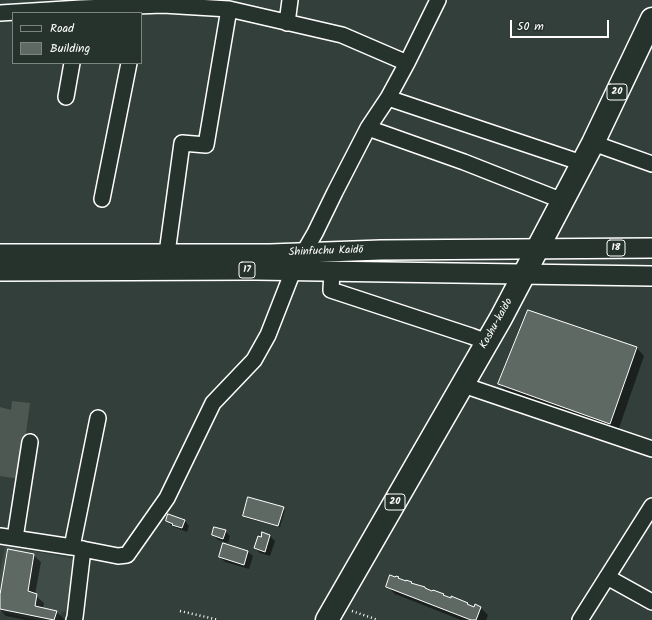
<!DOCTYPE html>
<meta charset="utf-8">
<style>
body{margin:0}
#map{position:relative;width:652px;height:620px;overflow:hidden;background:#333f3a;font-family:Kalam,sans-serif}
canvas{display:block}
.legend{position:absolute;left:12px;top:12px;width:130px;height:52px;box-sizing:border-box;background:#26332d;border:1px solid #7d8581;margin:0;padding:5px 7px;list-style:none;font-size:12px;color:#fff}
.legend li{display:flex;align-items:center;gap:8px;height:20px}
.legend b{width:20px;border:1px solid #7d8581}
.scale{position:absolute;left:510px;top:20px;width:99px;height:18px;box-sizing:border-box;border:2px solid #fff;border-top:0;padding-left:5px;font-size:12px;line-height:14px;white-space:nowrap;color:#fff;-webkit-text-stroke:3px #26332d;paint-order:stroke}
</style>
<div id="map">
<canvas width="652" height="620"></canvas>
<ul class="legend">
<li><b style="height:5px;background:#26332d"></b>Road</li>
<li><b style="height:11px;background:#5f6964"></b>Building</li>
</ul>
<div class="scale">50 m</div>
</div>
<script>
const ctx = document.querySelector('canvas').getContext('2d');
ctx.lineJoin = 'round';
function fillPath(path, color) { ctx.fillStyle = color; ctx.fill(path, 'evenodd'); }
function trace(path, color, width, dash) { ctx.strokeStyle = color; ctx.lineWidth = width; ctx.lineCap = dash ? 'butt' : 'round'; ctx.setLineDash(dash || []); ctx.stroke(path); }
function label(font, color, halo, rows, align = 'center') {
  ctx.font = font + ' Kalam,sans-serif'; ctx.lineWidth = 3; ctx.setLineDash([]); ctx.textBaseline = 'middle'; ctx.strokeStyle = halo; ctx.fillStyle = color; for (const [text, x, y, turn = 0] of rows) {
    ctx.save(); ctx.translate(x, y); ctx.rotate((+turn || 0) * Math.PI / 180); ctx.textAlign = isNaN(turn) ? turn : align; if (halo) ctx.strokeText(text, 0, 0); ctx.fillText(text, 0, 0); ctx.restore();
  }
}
fillPath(new Path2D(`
 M5,546L74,559L68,609L61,613L59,620H36L0,612V572Z`), '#404c47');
fillPath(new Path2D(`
 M12,401L30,403L20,479L0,476V407L11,410Z`), '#4d5853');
fillPath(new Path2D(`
 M529,311L637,348L644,356L618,431L507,392L499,384Z
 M283,508L285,510L280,527L246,518L244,516Z
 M167,521H185L189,526L187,532L172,526Z
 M225,531L230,536L228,543L218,540L213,535Z
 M263,534L270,536L275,541L270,556L260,553L255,548L261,538Z
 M248,552L253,556L249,569L225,562L220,557Z
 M33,555L41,562L35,595L44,603L43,609L57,612L64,619V620H26L6,616L0,610V601Z
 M398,577L401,580L411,583L413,584L427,590L443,595L445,597L467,604L470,606L475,608L480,607L488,615L486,620H461L395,594L387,586Z`), '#0007');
const building = new Path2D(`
 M528,310L637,347L610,424L498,384Z
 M248,497L284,507L278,526L243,516Z
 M168,514L185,520L182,528L172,525L173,524L166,521Z
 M214,527L226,530L223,539L212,535Z
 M262,532L270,535L265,552L254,548L258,536L261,537Z
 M223,543L248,551L244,565L219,557Z
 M8,549L34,554L28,591L37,594L35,606L57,611L54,620L0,609V595Z
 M390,575L395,577L396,576L399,577L398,578L406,581V580L412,582L411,583L425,587V588L432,591L433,590L444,594L443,595L451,598V596L468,603L467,604L474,607L475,604L481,607L476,620H471L386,587Z`);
fillPath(building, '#5f6964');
trace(building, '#fff', 1);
const minor = new Path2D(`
 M0,13L81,8L163,5L229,9L342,35L407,63
 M287,23L290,0
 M66,97L72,63
 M388,98L582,163
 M368,128L464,162L563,201
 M593,143L652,164
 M102,199L129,63
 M167,253L182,143L206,145L229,9
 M332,271L331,290L471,336L487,342
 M463,385L652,449
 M0,536L72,547L118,556L127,555L167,498L213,403L254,360L268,335L293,271L315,233L335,192L368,128L388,98L407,63L438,0
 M15,538L30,442
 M72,547L98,418
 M607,577L652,602
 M74,620L75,617L83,549
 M580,620L652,506`);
const major = new Path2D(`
 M0,254H270L381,250L652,248
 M0,271L255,270L652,276`);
const highway = new Path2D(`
 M327,620L501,318L593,143L652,19`);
trace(minor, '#fff', 18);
trace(major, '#fff', 22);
trace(highway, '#fff', 25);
trace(new Path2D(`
 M180,611L219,620
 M352,611L378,620`), '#fff', 2.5, [1, 3]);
trace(minor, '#26332d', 15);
trace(major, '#26332d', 19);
trace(highway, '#26332d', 22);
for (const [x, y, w] of [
 [617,92,20],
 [616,248,18],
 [247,270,16],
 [395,502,20]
]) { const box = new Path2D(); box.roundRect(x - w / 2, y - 8, w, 16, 3); ctx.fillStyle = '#26332d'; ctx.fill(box); trace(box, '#fff', 1); }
label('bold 10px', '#fff', null, [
 ["20",617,92],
 ["18",616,248],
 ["17",247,270],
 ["20",395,502]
]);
label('11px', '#fff', '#26332d', [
 ["Shinfuchu Kaidō",326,252,-2],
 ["Koshu-kaido",497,324,-61]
]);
</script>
